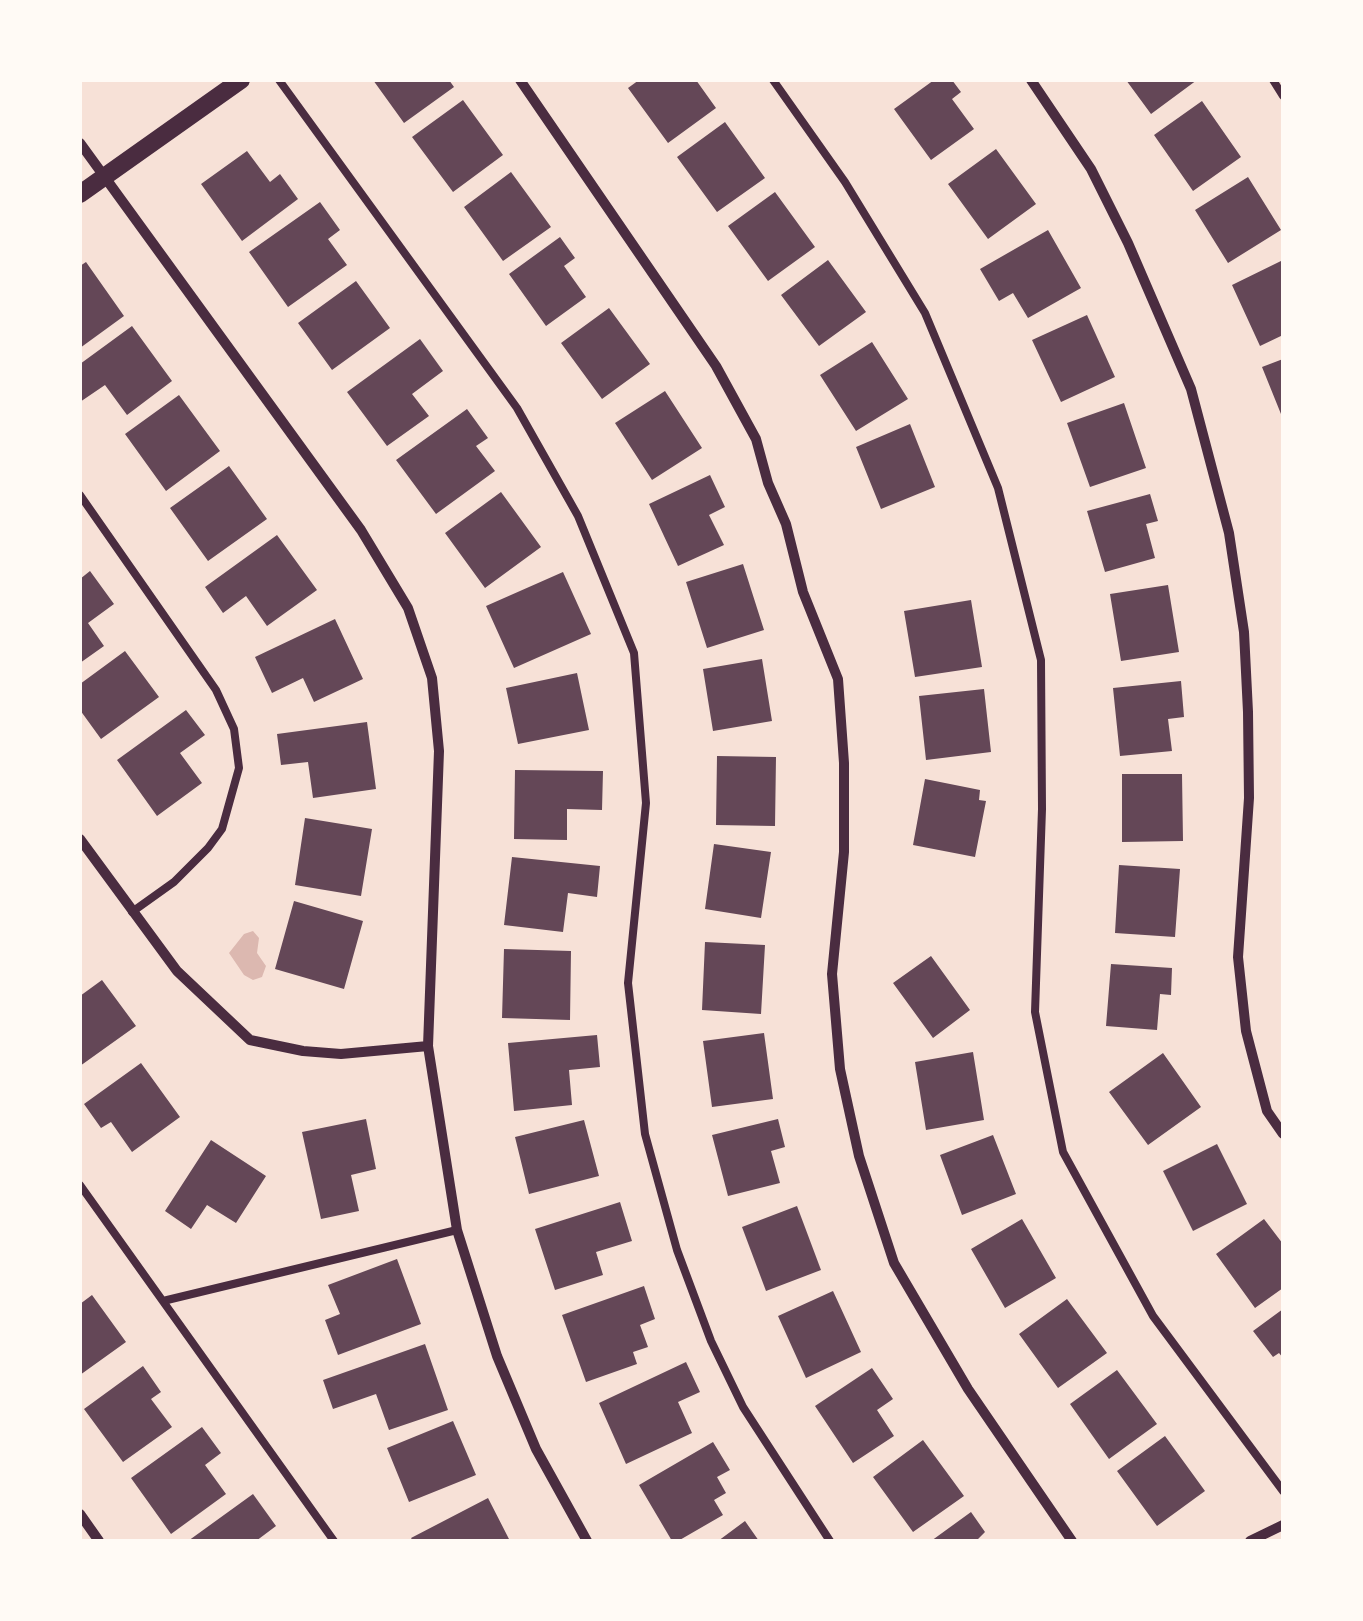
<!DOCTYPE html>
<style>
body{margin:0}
#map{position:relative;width:1363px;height:1621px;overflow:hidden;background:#f7e1d7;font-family:"Asap Condensed",sans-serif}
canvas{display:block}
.frame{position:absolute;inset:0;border:82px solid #fffaf5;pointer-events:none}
</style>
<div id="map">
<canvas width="1363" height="1621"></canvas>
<div class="frame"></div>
</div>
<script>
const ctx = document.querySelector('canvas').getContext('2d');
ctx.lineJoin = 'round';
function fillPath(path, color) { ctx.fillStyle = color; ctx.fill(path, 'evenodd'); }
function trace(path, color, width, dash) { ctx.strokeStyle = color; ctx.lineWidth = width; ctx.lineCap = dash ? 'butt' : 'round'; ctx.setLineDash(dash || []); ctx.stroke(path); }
fillPath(new Path2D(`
 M253,931L259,938L257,953L266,966L262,977L253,980L244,975L229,953L244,934Z`), '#dcb8b0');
fillPath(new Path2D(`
 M373,80H449L454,87L404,123Z
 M639,80H696L716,108L668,143L628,88Z
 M934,80H952L961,92L952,99L974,129L931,160L894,109Z
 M1126,80H1197L1151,114Z
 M463,100L503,155L453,192L412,137Z
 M1202,101L1241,157L1193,191L1154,135Z
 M725,122L765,178L717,212L677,157Z
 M996,149L1036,204L988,239L948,184Z
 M247,151L270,182L280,174L298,199L242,241L201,184Z
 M511,172L551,227L503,261L464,207Z
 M1248,177L1281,230L1228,263L1195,210Z
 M775,192L815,247L768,281L728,226Z
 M320,202L340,230L328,239L347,265L288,307L249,252Z
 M1048,230L1081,288L1028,318L1013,293L999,301L980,269Z
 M560,237L575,258L564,266L586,297L546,326L509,274Z
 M828,260L866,312L819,346L781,295Z
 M1283,260V335L1260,346L1232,285Z
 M86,262L124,316L80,348V266Z
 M356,281L390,328L332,370L298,323Z
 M609,308L650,364L602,399L561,343Z
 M1087,315L1115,377L1061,402L1032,340Z
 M132,326L172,381L127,415L105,385L80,402V364Z
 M420,339L443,371L412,394L429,416L387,446L347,392Z
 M872,342L908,399L856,431L820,375Z
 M1283,359V419L1262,367Z
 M665,391L702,448L652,480L615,423Z
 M179,395L220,451L166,491L125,434Z
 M1124,403L1146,468L1090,487L1067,423Z
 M467,409L488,438L476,446L495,471L436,514L396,460Z
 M910,424L935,487L881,509L856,447Z
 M229,466L267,519L208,561L170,508Z
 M710,475L725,507L709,515L724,545L678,566L649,504Z
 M501,492L541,547L485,588L445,533Z
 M1150,494L1158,521L1146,524L1155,558L1105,572L1087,511Z
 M277,535L317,590L267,626L246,596L223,613L205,587Z
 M743,564L764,630L707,648L686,582Z
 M90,571L114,604L88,623L104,646L80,663V579Z
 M563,572L591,634L514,668L486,606Z
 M1168,585L1179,652L1121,661L1110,594Z
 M971,600L982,667L915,677L904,611Z
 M335,619L363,679L314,702L303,678L272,693L255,657Z
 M125,651L159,697L101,739L80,710V684Z
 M762,659L772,721L713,731L703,669Z
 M577,673L589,730L518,744L506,688Z
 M1181,681L1184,717L1168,719L1172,751L1120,756L1113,688Z
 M984,689L991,752L926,760L919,696Z
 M186,710L205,735L180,753L202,783L157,816L117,760Z
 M367,722L376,789L313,798L308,762L281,765L277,734Z
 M717,756L776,757L775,826L716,825Z
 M515,770L603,771L602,810L567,809V840L514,839Z
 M1122,774H1182L1183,841L1122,842Z
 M925,779L980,790L979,800L986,801L975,857L913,845Z
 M305,818L372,829L361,896L295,885Z
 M714,844L771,852L761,918L705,909Z
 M512,857L600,866L597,897L568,893L563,932L504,925Z
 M1119,865L1180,869L1175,937L1115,933Z
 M294,901L363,921L344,989L275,969Z
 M705,942L765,945L761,1014L702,1010Z
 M504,949L571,951L570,1020L502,1018Z
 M931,956L970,1010L933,1038L893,983Z
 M1111,964L1172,968L1171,995L1160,994L1157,1030L1106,1026Z
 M102,980L136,1026L80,1066V996Z
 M764,1033L773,1099L712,1107L703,1041Z
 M597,1035L600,1067L569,1070L572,1105L514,1111L508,1043Z
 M973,1052L984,1120L926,1130L915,1062Z
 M1163,1053L1201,1107L1148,1145L1109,1092Z
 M141,1063L180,1117L132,1152L111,1122L101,1128L84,1104Z
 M366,1119L376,1169L351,1175L359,1211L321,1219L302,1132Z
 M778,1119L785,1147L771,1151L780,1183L728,1196L712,1135Z
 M584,1120L599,1176L529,1194L515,1137Z
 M993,1135L1016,1194L962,1215L940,1155Z
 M211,1140L266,1176L236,1223L207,1205L191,1229L165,1211Z
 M1217,1144L1247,1204L1193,1231L1163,1171Z
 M620,1202L632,1241L596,1252L603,1275L555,1290L535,1229Z
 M797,1206L821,1270L766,1291L742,1227Z
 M1022,1219L1056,1278L1005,1308L971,1249Z
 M1264,1219L1283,1244V1288L1255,1308L1216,1254Z
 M397,1259L421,1324L338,1355L325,1320L340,1314L328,1285Z
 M644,1286L655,1319L640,1325L648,1347L633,1352L637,1364L586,1382L562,1315Z
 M833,1291L861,1352L806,1378L778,1316Z
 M92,1295L126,1342L80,1375V1304Z
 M1067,1299L1107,1353L1058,1388L1019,1334Z
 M1283,1309V1358L1279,1353L1273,1357L1253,1331Z
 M425,1344L448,1410L389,1430L376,1394L333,1409L323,1380Z
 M686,1362L700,1392L678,1402L692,1433L626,1464L599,1403Z
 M143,1366L161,1392L151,1399L172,1427L123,1462L84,1409Z
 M872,1368L893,1399L877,1410L894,1436L853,1463L815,1406Z
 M1117,1370L1157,1424L1109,1459L1070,1404Z
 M453,1421L476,1475L409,1502L387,1448Z
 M202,1427L221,1453L205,1465L226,1494L171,1534L131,1478Z
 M1165,1436L1205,1491L1157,1526L1117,1471Z
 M923,1440L964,1496L913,1532L873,1477Z
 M713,1442L730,1470L717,1477L726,1493L714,1500L723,1515L678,1541H672L639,1485Z
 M253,1494L276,1526L256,1541H188Z
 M488,1498L510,1541H413L411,1538Z
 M971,1512L985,1532L976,1541H931Z
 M745,1521L759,1541H718Z`), '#644757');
trace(new Path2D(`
 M279,80L517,408L578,516L634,653L646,803L628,983L645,1134L677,1250L711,1341L743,1407L830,1541
 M773,80L845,182L925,313L998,488L1041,660L1042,809L1035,1012L1063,1152L1153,1316L1283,1491
 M1273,80L1283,96
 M80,495L216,690L234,729L239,768L222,829L208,848L174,882L132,912
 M80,1185L334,1541
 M163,1301L457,1230`), '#4a2c40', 8);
trace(new Path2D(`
 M520,80L716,366L756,439L768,483L786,524L803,592L838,679L844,763V852L832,974L840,1069L859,1156L894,1263L968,1389L1072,1541
 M1031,80L1091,169L1128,243L1191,389L1229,533L1244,632L1248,712L1249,798L1238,957L1246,1031L1267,1111L1283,1134
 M80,143L361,530L408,608L432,678L439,751L428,1046L457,1230L497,1356L536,1449L587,1541
 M80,839L177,971L250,1040L303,1051L341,1054L428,1046
 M80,1514L99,1541
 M1250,1541L1283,1525`), '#4a2c40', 10);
trace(new Path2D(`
 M80,194L241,80`), '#4a2c40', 18);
</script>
